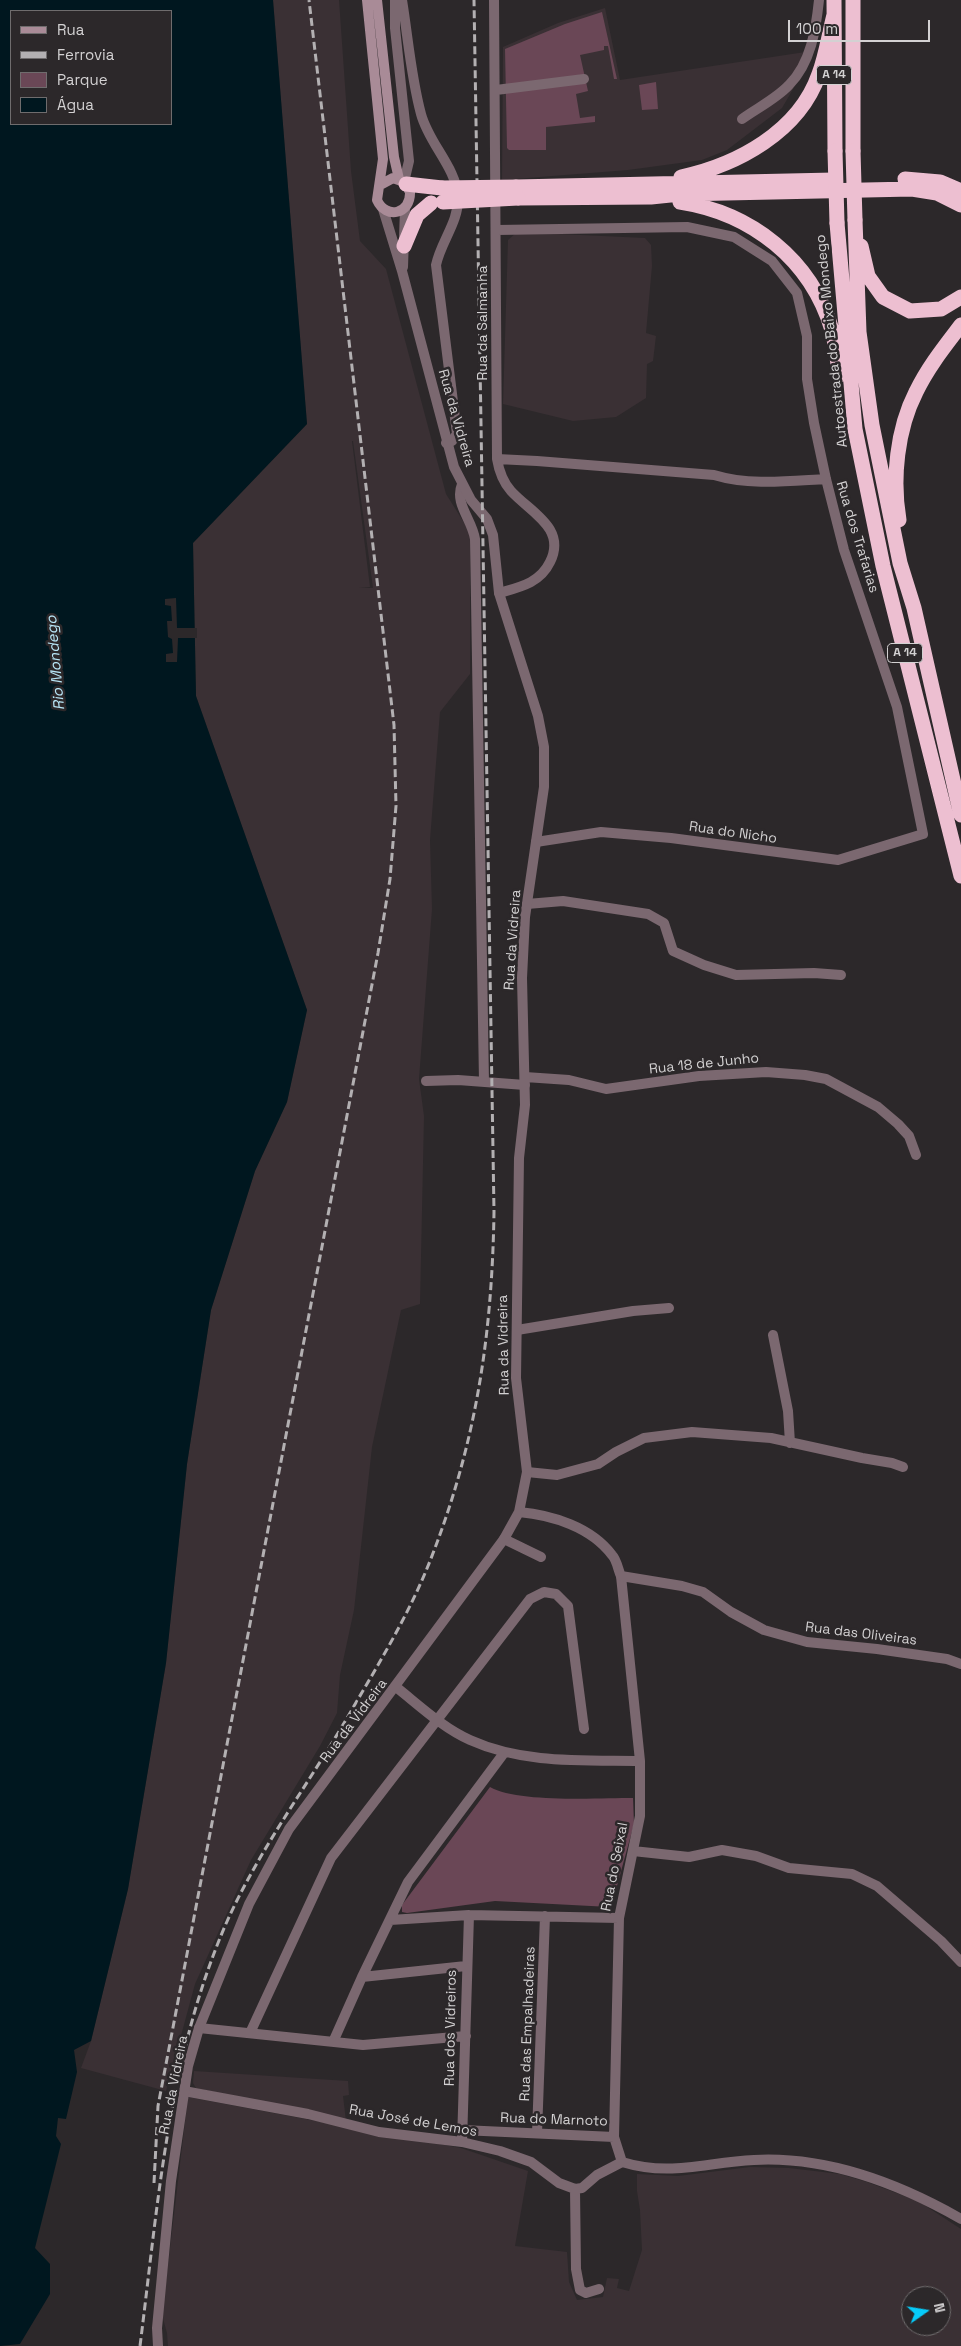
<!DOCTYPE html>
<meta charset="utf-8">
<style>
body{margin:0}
#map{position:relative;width:961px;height:2346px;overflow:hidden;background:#2c282a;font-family:"Space Grotesk",sans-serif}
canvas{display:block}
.legend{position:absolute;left:10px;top:10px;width:162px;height:115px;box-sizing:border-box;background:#2c282a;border:1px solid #6f6c6d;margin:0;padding:6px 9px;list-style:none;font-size:15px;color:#d3d1d2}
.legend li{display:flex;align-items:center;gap:10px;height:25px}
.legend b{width:25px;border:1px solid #6f6c6d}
.north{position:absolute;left:901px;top:2286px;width:50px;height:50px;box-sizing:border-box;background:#2c282a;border:1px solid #6f6c6d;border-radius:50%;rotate:77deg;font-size:14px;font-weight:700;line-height:20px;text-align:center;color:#d3d1d2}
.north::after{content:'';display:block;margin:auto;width:18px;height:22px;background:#06cbf9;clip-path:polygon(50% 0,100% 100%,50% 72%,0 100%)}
.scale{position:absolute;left:788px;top:20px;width:142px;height:22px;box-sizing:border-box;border:2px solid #d3d1d2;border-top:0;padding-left:6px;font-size:15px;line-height:18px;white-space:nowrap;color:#d3d1d2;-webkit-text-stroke:4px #2c282a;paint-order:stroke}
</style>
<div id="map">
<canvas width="961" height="2346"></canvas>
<ul class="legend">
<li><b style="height:6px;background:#a98b97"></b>Rua</li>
<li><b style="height:6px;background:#b3b0b2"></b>Ferrovia</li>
<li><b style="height:14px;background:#6a4756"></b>Parque</li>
<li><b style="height:14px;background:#00171f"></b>Água</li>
</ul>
<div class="north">N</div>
<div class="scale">100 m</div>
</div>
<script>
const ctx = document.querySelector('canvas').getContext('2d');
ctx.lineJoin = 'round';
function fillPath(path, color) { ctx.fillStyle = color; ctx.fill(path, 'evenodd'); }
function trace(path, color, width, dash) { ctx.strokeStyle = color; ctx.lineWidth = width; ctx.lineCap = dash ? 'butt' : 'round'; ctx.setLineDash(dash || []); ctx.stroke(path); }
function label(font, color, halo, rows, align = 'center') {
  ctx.font = font + ' "Space Grotesk",sans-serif'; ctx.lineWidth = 5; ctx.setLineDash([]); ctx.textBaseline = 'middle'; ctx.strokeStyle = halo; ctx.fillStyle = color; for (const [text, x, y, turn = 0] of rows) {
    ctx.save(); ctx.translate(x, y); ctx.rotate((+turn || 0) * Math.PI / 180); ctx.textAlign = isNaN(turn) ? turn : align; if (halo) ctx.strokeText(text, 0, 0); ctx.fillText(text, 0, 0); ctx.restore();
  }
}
fillPath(new Path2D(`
 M273,0H339L351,171L360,241L386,269L446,494L470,532V674L440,712L430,840L432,909L419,1079L424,1116L420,1304L401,1310L372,1447L354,1610L340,1675L337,1713L320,1746L251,1860L195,1984L166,2091L81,2068L91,2041L128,1889L166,1663L187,1464L211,1310L255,1171L287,1102L307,1010L196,696L193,543L307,424ZM352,441H353L373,588H359L370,587Z
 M605,8L620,80L812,51L803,72L782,108L727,150L702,160L628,170L502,180L503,47L558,23Z
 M517,232L645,238L651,245L652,266L646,333L656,336L653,361L647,364L646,398L616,417L573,421L503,404L508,240Z
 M194,2071L348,2081L349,2095L343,2096L346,2121L196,2088L193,2083Z
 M188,2097L461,2148L528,2171L515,2246L567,2252L569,2282L577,2300L603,2297L607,2278L619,2279L617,2288L629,2291L642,2250L640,2210L637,2191V2174L678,2176L750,2167L789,2168L840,2174L867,2182L918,2201L961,2229V2346H168L167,2333L162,2315ZM911,2296H941V2326H911Z`), '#3a3034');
fillPath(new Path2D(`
 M602,12L617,79H614L608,46H604V50L580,55L588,91L576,94L580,118L595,116V122L546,127V150H509L507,148L505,49L565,24Z
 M656,82L658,109L642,110L639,85Z
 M490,1787C517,1803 599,1798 633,1798L634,1824L612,1904L610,1907L495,1901L407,1913L402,1912V1905Z`), '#6a4756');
fillPath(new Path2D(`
 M0,0H273L307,424L193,543L196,696L307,1010L287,1102L255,1171L211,1310L187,1464L166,1663L128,1889L91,2041L74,2050L77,2072L66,2119L58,2118L56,2136L61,2144L35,2248L50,2264V2294L20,2344L0,2346ZM11,11H171V124H11Z`), '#00171f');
fillPath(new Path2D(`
 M176,598L177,628H197V638H178L177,662H166V654L173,653L172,639L168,637L167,621H172L171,606L165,605V599Z`), '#2c282a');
trace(new Path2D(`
 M395,0V28L409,161L404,182
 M402,0C408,37 411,77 421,114C429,144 456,167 458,197C459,222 441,241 436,265L457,434L452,441L446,443
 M494,0L497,459C499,471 503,482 511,491C530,512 567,528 550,562C540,583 520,587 499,593
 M496,90L584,79
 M742,119C757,108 776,99 789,85C811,63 816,29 819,0
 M497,230L687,227L734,237L772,261L797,293L807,336V379L814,423L826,479L844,550L897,707L923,834L838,860L671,838L601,832L536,842
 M497,459L537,461L714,475C750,486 789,481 826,479
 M462,484C454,504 472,519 475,539L484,1082
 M527,904L563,901L648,914L664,923L673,951L704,965L736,975L814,973L841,975
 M525,1077L569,1080L606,1089L699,1076L766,1072L805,1075L826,1079L878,1107L898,1124L909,1136L916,1155
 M426,1081L458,1080L525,1085
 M517,1330L633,1311L669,1308
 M773,1335L788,1411L790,1443
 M527,1472L557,1475L598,1464L616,1452L644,1438L692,1432L771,1438L862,1458L892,1463L903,1467
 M504,1539L541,1557
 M621,1576L640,1761V1816L619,1918L614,2137L622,2162
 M396,1687C420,1706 443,1728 470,1740C523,1764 583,1760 640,1761
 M633,1851L689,1857L722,1850L756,1856L789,1868L852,1874L877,1886L941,1941L961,1962
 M390,1920L469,1915L619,1918
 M362,1977L466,1966
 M199,2028L363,2045L466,2036
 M250,2033L331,1858L530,1599L544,1592L556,1594L568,1606L584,1729
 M333,2042L362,1977L408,1882L504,1753
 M184,2091L308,2114L379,2132L462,2142L500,2151L531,2162L559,2183L575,2189L582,2188L597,2175L622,2162
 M462,2130L614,2137
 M537,2133L545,1916
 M462,2142L469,1915
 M622,2162C671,2177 706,2162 754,2160C828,2156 898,2183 961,2219
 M575,2189L576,2269L580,2290L586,2293L599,2289`), '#7b6870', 10);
trace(new Path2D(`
 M403,267L405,209
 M519,1512C552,1515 591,1527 612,1555C617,1560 618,1570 621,1576L682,1586L703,1592L731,1612L764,1630L807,1642L877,1649L947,1659L961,1664
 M158,2346L157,2328L171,2181L188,2066L199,2028L249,1904L289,1829L504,1539L519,1512L527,1472L516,1378L519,1158L525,1105L522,978L525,917L544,787V747L538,716L499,593L493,535L487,519L471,500L454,467L402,271L383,209`), '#7b6870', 10);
trace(new Path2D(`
 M367,0L383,159L377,200C386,220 411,214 410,192L404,182L393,178L380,185
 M377,0L394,157L399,179`), '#a98b97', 10);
trace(new Path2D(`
 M834,0L835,151
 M853,0V151
 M681,177C737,165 799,132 819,74C826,56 829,34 834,15
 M905,179L940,182L961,191
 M406,184L442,188
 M516,187L834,180
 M518,198L651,197L680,194L912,189L937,193L961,205
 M680,202C751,213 811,259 832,330C836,345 837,361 840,375
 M855,220L859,332L872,425L900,563L914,608L961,815
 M837,223L855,429L883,566L961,876
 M404,246L417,215L431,203
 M861,246L868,276L883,297L910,311L941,309L961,297
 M899,520C892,479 897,429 916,392C928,367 945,346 961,325`), '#edbfd1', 15);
trace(new Path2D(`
 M154,2183L158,2106L378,953L390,879L396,806L394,725L309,0
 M140,2346C158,2204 168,2059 225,1926C259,1848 312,1780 354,1706C381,1660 410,1612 430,1561C476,1444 492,1337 494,1212L474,0`), '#b3b0b2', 3, [8, 4]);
trace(new Path2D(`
 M835,151L837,223
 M853,151L855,220
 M442,188L516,187
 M443,202L518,198`), '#edbfd1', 15);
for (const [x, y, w] of [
 [834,75,35],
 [905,653,35]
]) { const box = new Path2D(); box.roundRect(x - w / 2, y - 9.5, w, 19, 4); ctx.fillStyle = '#2c282a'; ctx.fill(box); trace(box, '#d3d1d2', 1); }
label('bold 12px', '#d3d1d2', null, [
 ["A 14",834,75],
 ["A 14",905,653]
]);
label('14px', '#d3d1d2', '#2c282a', [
 ["Rua da Salmanha",483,323,-90],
 ["Autoestrada do Baixo Mondego",832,341,-96],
 ["Rua da Vidreira",456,418,74],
 ["Rua dos Trafarias",857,537,73],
 ["Rua do Nicho",733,833,8],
 ["Rua da Vidreira",513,940,-86],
 ["Rua 18 de Junho",704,1064,-6],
 ["Rua da Vidreira",504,1345,-91],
 ["Rua das Oliveiras",861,1634,7],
 ["Rua da Vidreira",354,1721,-53],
 ["Rua do Seixal",615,1867,-79],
 ["Rua das Empalhadeiras",528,2024,-88],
 ["Rua dos Vidreiros",451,2028,-89],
 ["Rua da Vidreira",174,2085,-79],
 ["Rua do Marnoto",554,2120,2],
 ["Rua José de Lemos",413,2121,10]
]);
label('italic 15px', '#b8e6f7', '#2c282a', [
 ["Rio Mondego",56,663,-95]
]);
</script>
